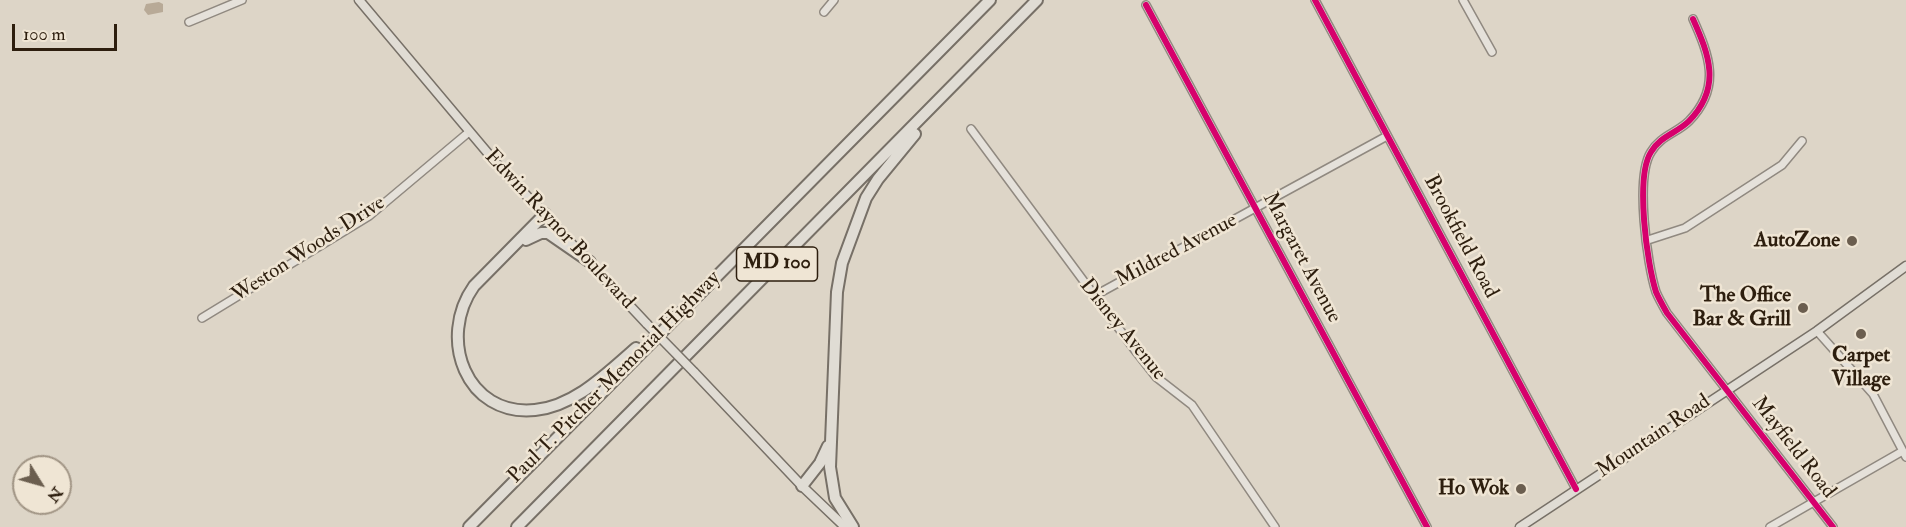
<!DOCTYPE html>
<style>
body{margin:0}
#map{position:relative;width:1906px;height:527px;overflow:hidden;background:#ddd5c7;font-family:"IM FELL Double Pica",serif}
canvas{display:block}
.north{position:absolute;left:12px;top:455px;width:60px;height:60px;box-sizing:border-box;background:#efe5d4;border:2px solid #a19585;border-radius:50%;rotate:127deg;font-size:16px;font-weight:700;line-height:24px;text-align:center;color:#2d1e0e}
.north::after{content:'';display:block;margin:auto;width:21px;height:27px;background:#6b5e4f;clip-path:polygon(50% 0,100% 100%,50% 72%,0 100%)}
.scale{position:absolute;left:12px;top:24px;width:105px;height:27px;box-sizing:border-box;border:3px solid #2d1e0e;border-top:0;padding-left:8px;font-size:18px;line-height:21px;white-space:nowrap;color:#2d1e0e;-webkit-text-stroke:4px #efe5d4;paint-order:stroke}
</style>
<div id="map">
<canvas width="1906" height="527"></canvas>
<div class="north">N</div>
<div class="scale">100 m</div>
</div>
<script>
const ctx = document.querySelector('canvas').getContext('2d');
ctx.lineJoin = 'round';
function fillPath(path, color) { ctx.fillStyle = color; ctx.fill(path, 'evenodd'); }
function trace(path, color, width, dash) { ctx.strokeStyle = color; ctx.lineWidth = width; ctx.lineCap = dash ? 'butt' : 'round'; ctx.setLineDash(dash || []); ctx.stroke(path); }
function label(font, color, halo, rows, align = 'center') {
  ctx.font = font + ' "IM FELL Double Pica",serif'; ctx.lineWidth = 5; ctx.setLineDash([]); ctx.textBaseline = 'middle'; ctx.strokeStyle = halo; ctx.fillStyle = color; for (const [text, x, y, turn = 0] of rows) {
    ctx.save(); ctx.translate(x, y); ctx.rotate((+turn || 0) * Math.PI / 180); ctx.textAlign = isNaN(turn) ? turn : align; if (halo) ctx.strokeText(text, 0, 0); ctx.fillText(text, 0, 0); ctx.restore();
  }
}
fillPath(new Path2D(`
 M159,2L163,4V12L148,15L144,10L146,4Z`), '#b8aa97');
const minor = new Path2D(`
 M1315,0L1576,489
 M1463,0L1492,52
 M1146,5L1427,527
 M824,12L834,0
 M1693,19C1709,55 1722,87 1689,121C1677,133 1660,136 1651,152C1635,177 1647,264 1656,292C1659,299 1663,306 1667,313L1833,527
 M189,22L242,0
 M971,129L1137,353L1156,377L1192,405L1275,527
 M1648,240L1685,228L1782,165L1802,141
 M1094,296L1387,136
 M202,318L369,216L469,132
 M1817,331L1873,394L1906,457
 M1770,527L1901,452`);
const major = new Path2D(`
 M359,0L497,164L647,324
 M694,372L802,486L845,527
 M1520,527L1817,331L1906,266`);
const highway = new Path2D(`
 M545,214L474,286C437,338 466,417 535,410C575,406 607,373 636,348
 M526,240L541,233H548L590,262
 M802,486L820,463L828,446
 M469,527L990,0
 M517,527L1037,0
 M853,527L835,498L830,467L837,292L842,263L866,198L878,179L915,134`);
trace(minor, '#908980', 10);
trace(major, '#777067', 11);
trace(highway, '#777067', 14);
trace(minor, '#e5e1da', 7);
trace(major, '#e0dcd4', 8);
trace(highway, '#e0dcd4', 10);
const majorBridge = new Path2D(`
 M647,324L694,372`);
trace(majorBridge, '#777067', 11, []);
trace(majorBridge, '#e0dcd4', 8);
trace(new Path2D(`
 M1315,0L1576,489
 M1146,5L1427,527
 M1693,19C1709,55 1722,87 1689,121C1677,133 1660,136 1651,152C1635,177 1647,264 1656,292C1659,299 1663,306 1667,313L1833,527`), '#d6006c', 6);
for (const [x, y, r, color] of [
 [1852,241,6,"#6b5e4f"],
 [1803,308,6,"#6b5e4f"],
 [1861,334,6,"#6b5e4f"],
 [1521,489,6,"#6b5e4f"]
]) { const dot = new Path2D(); dot.arc(x, y, r, 0, 2 * Math.PI); ctx.fillStyle = color; ctx.fill(dot); trace(dot, '#efe5d4', 2); }
for (const [x, y, w] of [
 [777,264,81]
]) { const box = new Path2D(); box.roundRect(x - w / 2, y - 17, w, 34, 4.5); ctx.fillStyle = '#efe5d4'; ctx.fill(box); trace(box, '#2d1e0e', 1.5); }
label('bold 20px', '#2d1e0e', null, [
 ["MD 100",777,264]
]);
label('21px', '#2d1e0e', '#efe5d4', [
 ["Edwin Raynor Boulevard",559,230,47],
 ["Brookfield Road",1460,237,62],
 ["Weston Woods Drive",309,250,-33],
 ["Mildred Avenue",1177,251,-28],
 ["Margaret Avenue",1301,258,62],
 ["Disney Avenue",1122,330,51],
 ["Paul T. Pitcher Memorial Highway",615,378,-45],
 ["Mountain Road",1654,437,-34],
 ["Mayfield Road",1793,448,52]
]);
label('bold 21px', '#2d1e0e', '#efe5d4', [
 ["AutoZone",1840,241],
 ["The Office",1791,296],
 ["Bar & Grill",1791,320],
 ["Carpet",1861,356,"center"],
 ["Village",1861,380,"center"],
 ["Ho Wok",1509,489]
], 'right');
</script>
